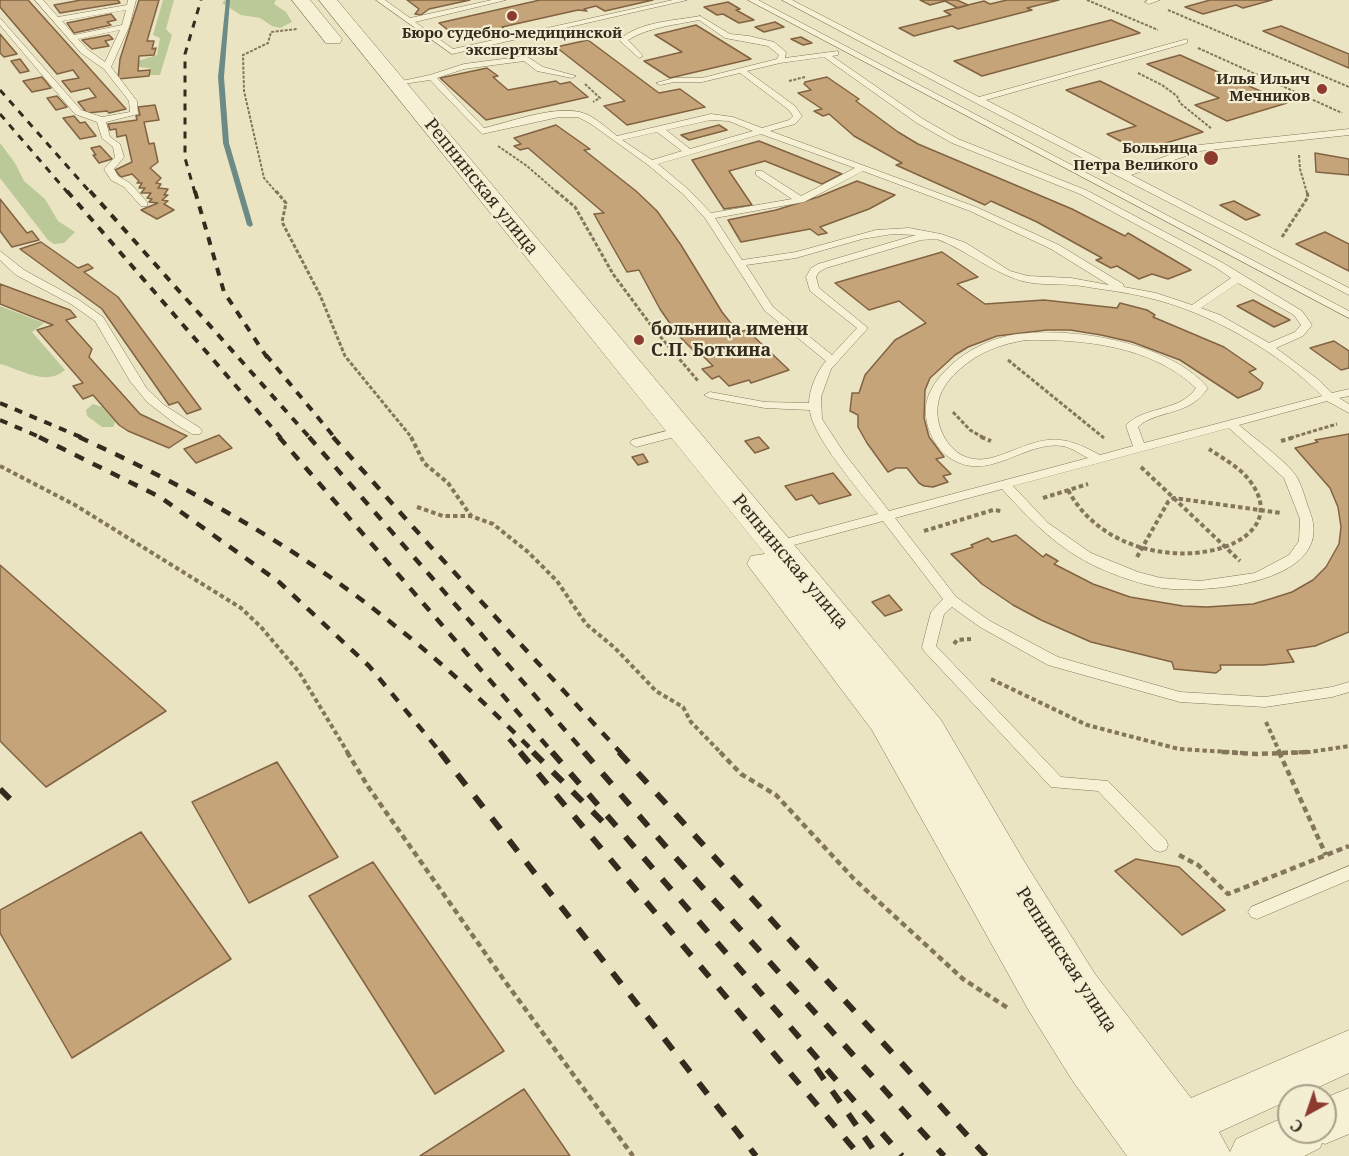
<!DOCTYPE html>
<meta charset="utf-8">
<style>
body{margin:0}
#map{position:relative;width:1349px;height:1156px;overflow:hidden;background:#ebe4c2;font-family:"Noto Serif",serif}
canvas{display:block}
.north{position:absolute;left:1277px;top:1084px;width:60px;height:60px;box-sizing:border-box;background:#f3edd1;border:2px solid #a79f89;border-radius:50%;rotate:220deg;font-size:16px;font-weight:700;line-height:24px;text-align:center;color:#342b1e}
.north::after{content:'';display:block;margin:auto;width:21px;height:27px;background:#8e3b2f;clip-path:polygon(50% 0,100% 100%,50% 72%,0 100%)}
</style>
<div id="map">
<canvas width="1349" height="1156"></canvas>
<div class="north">С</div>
</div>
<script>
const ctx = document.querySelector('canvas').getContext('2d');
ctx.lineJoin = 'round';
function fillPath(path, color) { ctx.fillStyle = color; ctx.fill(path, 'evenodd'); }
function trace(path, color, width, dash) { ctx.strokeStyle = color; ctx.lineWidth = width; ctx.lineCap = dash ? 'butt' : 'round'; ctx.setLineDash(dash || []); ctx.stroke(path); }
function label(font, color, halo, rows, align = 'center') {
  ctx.font = font + ' "Noto Serif",serif'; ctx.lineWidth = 4.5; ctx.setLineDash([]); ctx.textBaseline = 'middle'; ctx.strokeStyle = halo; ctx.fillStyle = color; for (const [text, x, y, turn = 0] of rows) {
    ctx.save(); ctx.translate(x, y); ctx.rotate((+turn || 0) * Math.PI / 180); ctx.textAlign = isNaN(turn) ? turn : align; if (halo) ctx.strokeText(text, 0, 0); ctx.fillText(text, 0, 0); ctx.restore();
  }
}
fillPath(new Path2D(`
 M163,0H174L166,29L172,35L160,75H149L150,68L137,67L138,61L157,55L160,38L153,35Z
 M225,0H276L274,4L286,12L292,22L280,28L272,26L260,18L241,15L222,3Z
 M0,143L15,163L24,181L45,199L58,221L75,232L64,243L54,244L48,240L0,178Z
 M0,306L44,323L32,332L65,370C46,387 20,369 0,364Z
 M93,404L102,407L115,422L113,427H102L87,416L86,410Z`), '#bbc897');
fillPath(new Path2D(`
 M226,0H230L224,77L229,143L253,225L250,227L247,225L223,143L218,77Z`), '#6c8b87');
const building = new Path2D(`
 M0,0H28L126,109L109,113L107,111L87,113L78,102L96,97L89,88L71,92L62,81L79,78L73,70L57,74L0,7Z
 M81,0H118L120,3L60,13L54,5Z
 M139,0H159L147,41H154L152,49L156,48L154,55L139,56L138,71L150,70L149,76L118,79L120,59Z
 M407,0H470L429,9L421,15L415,14L419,9Z
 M540,0H653L605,11L596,6L584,9L587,11L578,10L502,27L505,29L498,31L495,29L457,37L439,23Z
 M920,0H957L968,5L958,8L945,1L930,5Z
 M1007,0H1059L1027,8L1032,10L958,29L952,26L914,36L899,28L951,15L944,11L984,1L990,4Z
 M1210,0H1272L1243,8L1236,5L1203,14L1185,7Z
 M728,2L740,9L736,10L754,20L739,23L723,14L717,15L704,7Z
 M111,14L116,20L107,22L111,25L74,33L67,23Z
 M1111,20L1140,33L982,76L954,61Z
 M775,22L784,27L764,32L755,27Z
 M696,25L751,59L670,78L644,61L682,52L655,35Z
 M1281,26L1349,54V68L1263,31Z
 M0,34L17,54L4,57L0,53Z
 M109,35L113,39L105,41L109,46L92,49L82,40Z
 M801,37L812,43L803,45L791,39Z
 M588,40L659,93L680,89L705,107L627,125L604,106L625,101L556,47Z
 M1180,55L1287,103L1227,121L1195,105L1219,98L1147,64Z
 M20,59L29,71L20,73L11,61Z
 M487,68L498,76L493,77L508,90L556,81L560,84L570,82L588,97L486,120L440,78Z
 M42,77L51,88L32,92L23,81Z
 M827,77L859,99L856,101L898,132L918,144L1072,209L1125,236L1128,233L1191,270L1168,279L1152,274L1139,279L1117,266L1111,268L1096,260L1102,258L1037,222L991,201L985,205L896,165L902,163L854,136L829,114L823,116L814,111L822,109L798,93L811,90L804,84L805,82Z
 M1100,81L1203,132L1139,151L1107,134L1136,126L1066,90Z
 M57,96L67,107L56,110L47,98Z
 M155,105L159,120L144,122L149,144L154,143L158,162L150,168L161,178L156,183L161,184L158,188L168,189L164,195H168L162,200L168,201L164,204L174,210L157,219L141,210L158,203L149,202L152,199L147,198L151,193H141L145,188H139L142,183H137L139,181L132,174L121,177L115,170L132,162L126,135L117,137L116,129L110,130L108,124L137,120L136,116L140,115L138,107Z
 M74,116L80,123L85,122L96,136L80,139L63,118Z
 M556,125L590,149L584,150L636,191L657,211L681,245L722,312L738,332L747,330L789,370L751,383L749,380L729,386L719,376L712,379L702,369L713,366L703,356H699L678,335L660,309L639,270L627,272L594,214L604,213L528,148L520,150L514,146L521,144L514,138Z
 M719,125L727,130L689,140L681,135Z
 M759,141L842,174L822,184L765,161L729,171L752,205L724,209L692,160Z
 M100,146L112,159L99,163L93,155H96L91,148Z
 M1315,153L1349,159V175L1316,172Z
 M857,181L895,195L869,209L820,227L827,233L818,235L810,229L741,242L728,220L776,210L818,197Z
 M0,199L27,233L32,231L39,240L12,247L0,231Z
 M1234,201L1260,215L1246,220L1220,205Z
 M1325,232L1349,244V271L1296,244Z
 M41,242L78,268L88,264L93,268L84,272L118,297L201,409L187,414L178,402L169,405L102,309L20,249Z
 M942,252L978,277L957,284L985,304L1044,300L1117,308L1120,303L1147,310L1155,315L1153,317L1224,347L1256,369L1249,372L1263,383L1260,389L1238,398L1180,360L1132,342L1101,335L1070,330H1047L997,336L968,347L955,355L930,378L925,390L924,418L929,437L944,457L936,459L951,474L943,476L948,482L933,487L924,486L919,483L907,468H896L888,472L867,443L858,427V415L850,411L852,393H859L865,375L895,340L926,323L899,301L869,310L835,283Z
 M0,284L70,310L76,317L66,320L92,349L89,357L140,414L187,436L169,448L128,431L119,425L93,395L83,399L73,386L83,383L37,330L53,325L0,304Z
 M1253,300L1290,320L1274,327L1237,306Z
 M1334,341L1349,351V368L1341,370L1310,348Z
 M1349,434V632L1315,646L1287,650L1294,662L1263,665H1220L1221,669L1216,673L1174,669L1172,662L1091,642L1041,620L1013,605L982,584L951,554L973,547L971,545L988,538L992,542L1016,535L1043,557L1046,554L1058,561L1054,564L1093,584L1130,597L1183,606L1207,607L1253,604L1270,599L1292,592L1313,580L1326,567L1339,544L1341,527L1338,507L1330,488L1295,448L1318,442L1315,440Z
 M219,435L232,448L196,463L184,449Z
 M759,437L769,448L755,453L745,441Z
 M643,454L648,462L638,465L632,457Z
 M833,473L851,495L819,504L812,495L796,500L785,486Z
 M0,565L166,711L46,787L0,741Z
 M889,595L902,610L885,616L872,602Z
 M277,762L338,857L249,903L192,802Z
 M141,832L231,959L72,1058L0,933V910Z
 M1136,859L1179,867L1225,910L1182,935L1115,871Z
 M373,862L504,1051L435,1094L309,896Z
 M524,1089L570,1156H420Z`);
fillPath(building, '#c6a47a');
trace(building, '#816342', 1.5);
const service = new Path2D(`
 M35,0H43L58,17L127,5L128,0H136L129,27L111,67L137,101L138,114L106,122L110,137L120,144L124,157L114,169L118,176L130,183L147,202V206H141L124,187L111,180L104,169L115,157L113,147L102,138L97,122L75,114L0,25V18L81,110L102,117L130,112L129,101L104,69L81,53ZM126,10L122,25L74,35L62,21ZM120,30L105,62L87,49L78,39Z
 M376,0H385L410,18L492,0H506L415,22L453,49L673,0H687L452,54Z
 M748,0H758L1349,311V318Z
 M782,0H792L979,97L1187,39V43L986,100L1123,171L1199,145L1349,129V135L1200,151L1131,175L1349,288V295L974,102Z
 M1148,0H1160L1149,4L1145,2Z
 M700,16L730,34L749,36L774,42L786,52L785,58L838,51V55L832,56L923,119L958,139L1086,190L1223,263L1302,311L1312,325L1303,336L1276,348L1319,380L1332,393L1349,389V396L1339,398L1349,404V413L1327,401L1239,425C1256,440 1280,456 1294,473C1302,483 1305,500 1310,512C1337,583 1206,594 1162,588C1138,584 1101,571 1080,558C1049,540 1026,515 1002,489L895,518L956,597L990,621L1058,657L1180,692L1265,697L1332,687L1349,682V692L1332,697L1265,707L1180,702L1048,665L980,627L952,607L944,614L936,646L1061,777L1108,781L1166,840L1168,845L1166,850L1160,852L1154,850L1098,791L1051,787L924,651L922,647L931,612L943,599L883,521L775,550L770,549L768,546L770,543L878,514C861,493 811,435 810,410L765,408L710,398L704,395L710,392L765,402L809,403C809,390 817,371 826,361L765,311L705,218L683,194L648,165L591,124L578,117H559L482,134L430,80L396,85L392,83L430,75L464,64L526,56L543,67L576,76L572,78L537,71L524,61L464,69L437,78L484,128C511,122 559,103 586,114C597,119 607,128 617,136L711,114L733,117L762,128L789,120L793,116L789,110L740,73L702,82H674L660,85L656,83L674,78H702L777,59L779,55L768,46L725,38L699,20C675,25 649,27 628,40L643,56L639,58L619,40C640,21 674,21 700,16ZM824,57L917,123L952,143L1080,194L1215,267L1231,278L1192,305L1156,293L1124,287L1123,284L1059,245L976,207L770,131L795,124L802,116L795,106L747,71L780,63ZM711,120L729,121L753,131L690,149L666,130ZM657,132L682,151L652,160L622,140ZM761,134L855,168L801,196L762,171H756V175L792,199L711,213L689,190L658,164ZM863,171L970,211L1051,249L1109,285L1071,278L1028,276L1010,271L966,243L941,234L909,228L876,230L796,252L742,260L715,218L804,202ZM893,234L916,235L818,264L811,268L806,277L810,291L857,328L832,355L773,307L746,265L796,258L862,239ZM937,239C968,251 991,272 1022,281C1041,286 1062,283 1082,286C1104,290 1127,292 1149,298C1207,311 1281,353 1322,396L1144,443L1138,427L1144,422C1169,409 1190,414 1208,388C1170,341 1059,323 1003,337C981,343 960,355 945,371C933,384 924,398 926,416C927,431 937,450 950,458C989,484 1024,440 1063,446C1072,448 1080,454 1088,458L889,511L844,453L822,419L821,397L831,369L868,328L819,288L816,277L819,272L826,268L921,240ZM1238,283L1294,315L1301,325L1295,332L1269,343L1220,315L1201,308ZM1026,340C1084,339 1152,346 1196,388C1181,411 1148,406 1128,423L1126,426L1133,446L1100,455C1061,434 1049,436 1009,452C998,456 986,461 974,459C948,456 932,423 939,399C942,387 951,377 960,369C979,352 1001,344 1026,340ZM1229,428L1284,478L1300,519L1299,541L1289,555L1255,573L1200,581L1161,578L1138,572L1091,553L1048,523L1013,486Z
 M0,251L24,270L79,300L103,317L147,389L164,405L200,428L202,431L200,434H192L177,425L147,402L130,381L95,321L71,304L16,275L0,260Z
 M682,427L688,431L686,434L636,447L630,443L632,440Z
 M1349,866V880L1257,919L1251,917L1248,912L1251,907Z`);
const tertiary = new Path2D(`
 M292,0H310L342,39L340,43H326Z
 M319,0H337L941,720L1024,861L1095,974L1191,1098L1349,1030V1073L1299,1096H1289V1100L1219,1132L1230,1152L1236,1139L1289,1115V1132H1325V1098L1349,1088V1134L1325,1144L1322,1143L1320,1148L1304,1156H1127L1072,1080L1029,1011L872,730L747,564L751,556L765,554Z`);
trace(service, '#83765b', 1);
trace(tertiary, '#83765b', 1);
trace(new Path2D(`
 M1087,0L1158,30
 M1168,10L1349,87
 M1198,48L1342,113
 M1138,73L1162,85L1177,96L1180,103L1212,129
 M789,81L805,77
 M585,84L600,98L593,102
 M498,146L527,166L558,193
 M1299,155L1300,169L1307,193
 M277,193L264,178L244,91L243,55L268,43L271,32L297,29`), '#83765b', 2, [3, 1.5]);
trace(new Path2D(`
 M276,191L286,203L282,222L320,295L345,356L412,438
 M556,191L575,207L613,274L653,328L699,382
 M1282,237L1308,197L1307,191
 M1008,360L1104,438
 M953,412L970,430L984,438
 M1290,438L1337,424`), '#83765b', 3, [4, 2]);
trace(new Path2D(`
 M411,437L424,463L448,483L471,516L493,524L528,552L557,581L586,624L615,648L656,691L683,707L691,722L721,753
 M981,437L991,441
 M1281,441L1295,437
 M0,466L75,505L241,608L261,627L299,672L348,753
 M1141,467L1240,561
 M1068,490C1125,597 1320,553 1243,473C1233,464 1221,457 1209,449
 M1043,498L1088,484
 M417,507L443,516H471
 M924,531L993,510L1001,511
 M1137,557L1168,502L1174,498L1281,513
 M954,644L957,640L971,639
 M991,679L1087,725L1179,749L1245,753
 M1266,722L1280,753
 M1276,753L1310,752L1349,746`), '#83765b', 4, [4.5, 3]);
trace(new Path2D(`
 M347,752L369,788L504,980L633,1156
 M720,752L741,774L776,795L854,879L963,979L1008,1008
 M1222,752L1256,754L1311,752
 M1279,752L1326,855
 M1179,855L1198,865L1228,894L1349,846`), '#83765b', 4.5, [6, 4]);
fillPath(service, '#f6f1d5');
fillPath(tertiary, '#f6f1d5');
trace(new Path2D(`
 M0,90L91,193
 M0,114L68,193
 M195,193L185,158V54L201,0`), '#342b1e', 3, [7, 7]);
trace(new Path2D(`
 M67,191L281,438
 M90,191L310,438
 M195,191L224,292L270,362
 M266,355L335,438
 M0,403L83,438
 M0,420L42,438`), '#342b1e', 4, [8, 8]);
trace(new Path2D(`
 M39,437L160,497L279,582L369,666L441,753
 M79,437C190,488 299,548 394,625C444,664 490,708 535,753
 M279,437L553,753
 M309,437L585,753
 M333,437L430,546L621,753
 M509,739L521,753`), '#342b1e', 4.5, [10, 10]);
trace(new Path2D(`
 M440,752L756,1156
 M520,752L860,1156
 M533,752L611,830
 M552,752L902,1156
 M584,752L667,848L944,1156
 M619,752L986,1156
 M0,789L14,803
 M816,1068L878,1156`), '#342b1e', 6, [14, 14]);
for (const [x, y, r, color] of [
 [512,16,6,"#8e3b2f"],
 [1322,89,6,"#8e3b2f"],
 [1211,158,8,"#8e3b2f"],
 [639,340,6,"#8e3b2f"]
]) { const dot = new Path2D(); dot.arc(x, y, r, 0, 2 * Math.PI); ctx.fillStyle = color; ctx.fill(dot); trace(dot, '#f3edd1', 2); }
label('bold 15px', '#342b1e', '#f3edd1', [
 ["Бюро судебно-медицинской",512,34,"center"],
 ["экспертизы",512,51,"center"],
 ["Илья Ильич",1310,80],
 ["Мечников",1310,97],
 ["Больница",1198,149],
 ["Петра Великого",1198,166]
], 'right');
label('18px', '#342b1e', '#f3edd1', [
 ["Репнинская улица",481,187,51],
 ["Репнинская улица",790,562,50],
 ["Репнинская улица",1066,960,57]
]);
label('bold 18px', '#342b1e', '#f3edd1', [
 ["больница имени",651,330],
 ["С.П. Боткина",651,351]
], 'left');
</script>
